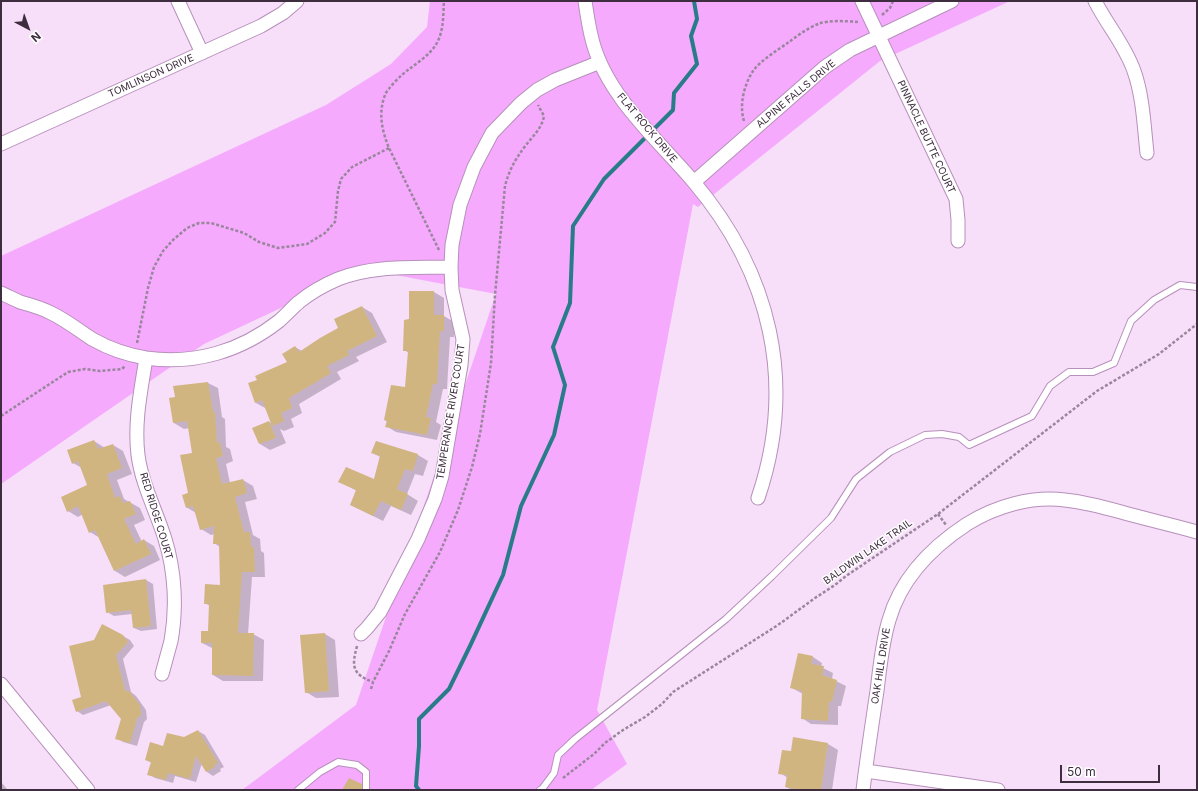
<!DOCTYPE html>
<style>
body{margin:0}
#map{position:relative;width:1198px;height:791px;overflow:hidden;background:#f7def9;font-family:Inter,sans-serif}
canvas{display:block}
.frame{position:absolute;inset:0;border:2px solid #3d2d3e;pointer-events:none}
.north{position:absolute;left:8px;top:8px;width:40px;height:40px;-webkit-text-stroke:3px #fff;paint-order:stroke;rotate:139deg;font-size:11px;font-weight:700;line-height:16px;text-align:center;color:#3d2d3e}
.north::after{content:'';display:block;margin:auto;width:14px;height:18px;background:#3d2d3e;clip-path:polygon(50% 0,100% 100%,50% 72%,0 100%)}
.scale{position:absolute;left:1060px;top:765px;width:100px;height:18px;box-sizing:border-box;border:2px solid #3d2d3e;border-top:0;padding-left:5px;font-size:12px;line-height:14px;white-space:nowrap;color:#3d2d3e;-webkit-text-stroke:3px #fff;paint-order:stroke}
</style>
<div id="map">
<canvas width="1198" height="791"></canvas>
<div class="frame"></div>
<div class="north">N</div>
<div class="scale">50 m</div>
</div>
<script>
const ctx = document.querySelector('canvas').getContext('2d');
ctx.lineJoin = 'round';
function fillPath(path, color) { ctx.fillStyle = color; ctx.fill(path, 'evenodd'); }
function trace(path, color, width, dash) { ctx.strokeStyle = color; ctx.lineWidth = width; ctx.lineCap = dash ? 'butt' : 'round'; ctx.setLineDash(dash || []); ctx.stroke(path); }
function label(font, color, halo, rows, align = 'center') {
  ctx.font = font + ' Inter,sans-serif'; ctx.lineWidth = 3; ctx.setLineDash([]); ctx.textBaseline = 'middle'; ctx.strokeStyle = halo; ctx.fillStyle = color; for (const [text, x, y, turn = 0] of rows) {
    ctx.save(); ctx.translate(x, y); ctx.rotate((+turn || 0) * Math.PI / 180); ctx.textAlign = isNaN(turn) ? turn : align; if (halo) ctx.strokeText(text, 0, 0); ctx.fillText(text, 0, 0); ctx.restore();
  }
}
fillPath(new Path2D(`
 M430,1H1010L880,61L698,207L693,204L597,710L627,764L591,790H242L356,705L496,294L364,269L204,344L1,484V256L326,105L391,64L427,27Z`), '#f5aafd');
fillPath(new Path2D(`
 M434,292L444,298V316L454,322V337H450L447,389H443L436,422L441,425L437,440L396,432L386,426L387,422L385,420L406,388L409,353L404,350L410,320Z
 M362,307L372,313L387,342L356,357L359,361L337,372L341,379L299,404L302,413L291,419L294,427L284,431L280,429L286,443L270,450L260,444L269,422L273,424L267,409L256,403L258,380L289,363L295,347L302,351L339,329Z
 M208,383L218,388L222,417L225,419L226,447L230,449L233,461L226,464L230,483L243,480L253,486L257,499L245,502L253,535L260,539L261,551L264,553L265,577H252L248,634H253L264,640L263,681H223L213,675L212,648L202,643L209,632L210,606L205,603L221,586L220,547L214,543L215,534L211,535L201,529L196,513L186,507L193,454L189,428L184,429L174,423L176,398Z
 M94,441L105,448L113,445L123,451L132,474L117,480L124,499L140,508L145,520L134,525L142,542L144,540L154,546L160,560L125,577L115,571L100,538L90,532L83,514L78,517L68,511L88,486L82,468L73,463L69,450Z
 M376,442L418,455L428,461L423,476L415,474L407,494L418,501L411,515L391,506L383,521L351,505L357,491L340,482L374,480L380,457L373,453Z
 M146,580L153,584L157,629L141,631L134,628L132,614L114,616L107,612Z
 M325,634L335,640L339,697L316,698L306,692Z
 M123,636L130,640L134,646L123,659L131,692L136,696L146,710L147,719L144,722L137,746L123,742L117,738L122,719L111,705L83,715L77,711L82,698Z
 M799,655L813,657L822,663L821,667L833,673L832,679L846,686L841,706H838V725L811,724L802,718L803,694L792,688Z
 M198,731L205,735L224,767L220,769L221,771L213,776L207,772L202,763L196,782L175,776L173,783L155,778L149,774L152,763L146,760L164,747L184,739Z
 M828,744L838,750L832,790H792L786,787L788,778L780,773L792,752Z
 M1,782L8,790H1Z`), '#0003');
trace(new Path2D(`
 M419,790L416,786L419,746V719L449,689L470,646L503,575L521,506L554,435L565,385L553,347L570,303L573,226L604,179L673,110L674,93L697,64L691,36L697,19L694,1`), '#297b88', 4);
fillPath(new Path2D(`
 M409,291H434V315H444V331H440L437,384H433L426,417L431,418L427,435L385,427L387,421L384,420L391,385L405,387L408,351H403L404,320L409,319Z
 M362,306L377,336L347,351L349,355L327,366L331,373L289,398L292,408L281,413L284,421L272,426L262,400L255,403L248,383L257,380L255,376L287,362L282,354L295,346L299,352L320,338L338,328L334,319Z
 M208,382L213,412H215L217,443L220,442L223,456L216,458L222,484L243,479L247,493L235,497L244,532H250L251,547H254L255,572H242L238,633H254L253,676L212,675V643H201V631H208L209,604H204L205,584L220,585L219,544H213L214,526L200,530L193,506L186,508L182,495L188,493L180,455L192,453L187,421L173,423L169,398L175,397L173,386Z
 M269,421L276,438L259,444L252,428Z
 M94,440L98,449L113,444L122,468L107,474L115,498L120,496L123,503L130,501L136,514L124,519L136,544L144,539L151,554L114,571L95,530L89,533L78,506L67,512L61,497L87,485L78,461L72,464L67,450Z
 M376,441L418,454L413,471L405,469L397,489L408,494L401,510L381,501L373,516L350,505L356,490L338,482L346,467L374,479L380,456L371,453Z
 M146,579L151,626L133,628L131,610L106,613L103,585Z
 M102,624L123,635L128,642L116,655L125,691H129L140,705L141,715L137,718L130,743L115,739L121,719L106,701L76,712L72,700L81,697L69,646L94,640Z
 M325,633L329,691L305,693L300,635Z
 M798,653L813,656L811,664L824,666L822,675L837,680L832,702L829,701L828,721L801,719L802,691L790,688Z
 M198,730L218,763L214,765L215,767L206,772L196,756L190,779L168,773L166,780L147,775L151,762L145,760L150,742L163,746L167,733L184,737Z
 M793,737L828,743L821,790H800L785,787L787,775L778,774L782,750L791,751Z
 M349,778L362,784V790H342Z`), '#d0b580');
const service = new Path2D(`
 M298,790L320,772L338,762L357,765L366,772V790
 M540,790L542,789L554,773L558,755L575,739L726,619L772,576L831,518L856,479L890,452L925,435L942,434L959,437L969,445L1032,416L1050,386L1069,372H1093L1114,363L1131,321L1154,300L1180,285L1197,287`);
const minor = new Path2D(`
 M178,1L202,53
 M585,1C587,15 589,29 593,43C608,97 658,140 693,181C771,273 797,383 758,498
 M862,1L956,199L958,220V241
 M1095,1C1107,25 1125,45 1134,71C1143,96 1144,126 1147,153
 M1,144L261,26L283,13L297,1
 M694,182L825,67L850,50L952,1
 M1,293C7,296 14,299 20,302C31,305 42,308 51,313C66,320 78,330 92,339C108,348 128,355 146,358C195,365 241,351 279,321C286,315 292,308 299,302C310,293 324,285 338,279C373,265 413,268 451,267
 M146,358C141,390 134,422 138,455C142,485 156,510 165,539C175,571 177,608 171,641C168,652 165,663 162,674
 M361,634L367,628L380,612L418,539L435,499L442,476L461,365L463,339L452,290L451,267L452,245L460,205L474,167L492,133L521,103L537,90L555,80L600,62
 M1,684L88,790
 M866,771L998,790
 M863,790C867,757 872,724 877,691C880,667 882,643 889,620C901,578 932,547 967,524C996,506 1031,496 1065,500C1084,502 1103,507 1121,512C1146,519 1172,525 1197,532`);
trace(service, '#b790bb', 8);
trace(minor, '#b790bb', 15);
trace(new Path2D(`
 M882,15L890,8L893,1
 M744,121C739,105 744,85 753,71C761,60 778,50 789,42C797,36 808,28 818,24C828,20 846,21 858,22
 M439,250L389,148C382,131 378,113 385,95C387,89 402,74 408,70C417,63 428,56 435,46C444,33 443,16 444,1
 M137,343L148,288L154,267L163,251L173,240L187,228L199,223H211L244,233L259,242L278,248L307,244L325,233L335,222L338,191L341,179L352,167L389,148
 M1,416L68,372L85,369L100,371L122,369L125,366
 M938,514L946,525
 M357,646C352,665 351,674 373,682
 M371,689L373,682L389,651L405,614L440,552L458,510L472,467L480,434L491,363L495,295L505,186C509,170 516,158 526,145C533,136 542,128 544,116L538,105
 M563,778L594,754L605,743L623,730L645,717L662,704L673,692L778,625L815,598L835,585L846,576L938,514L1097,391L1159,354L1197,324`), '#9a869c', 2.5, [3, 2]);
trace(service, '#fff', 6);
trace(minor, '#fff', 13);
label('10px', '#3d2d3e', '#fff', [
 ["TOMLINSON DRIVE",151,76,-24],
 ["ALPINE FALLS DRIVE",796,94,-40],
 ["FLAT ROCK DRIVE",647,128,50],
 ["PINNACLE BUTTE COURT",926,137,65],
 ["TEMPERANCE RIVER COURT",451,412,-81],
 ["RED RIDGE COURT",156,516,73],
 ["BALDWIN LAKE TRAIL",868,552,-35],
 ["OAK HILL DRIVE",881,666,-81]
]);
</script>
